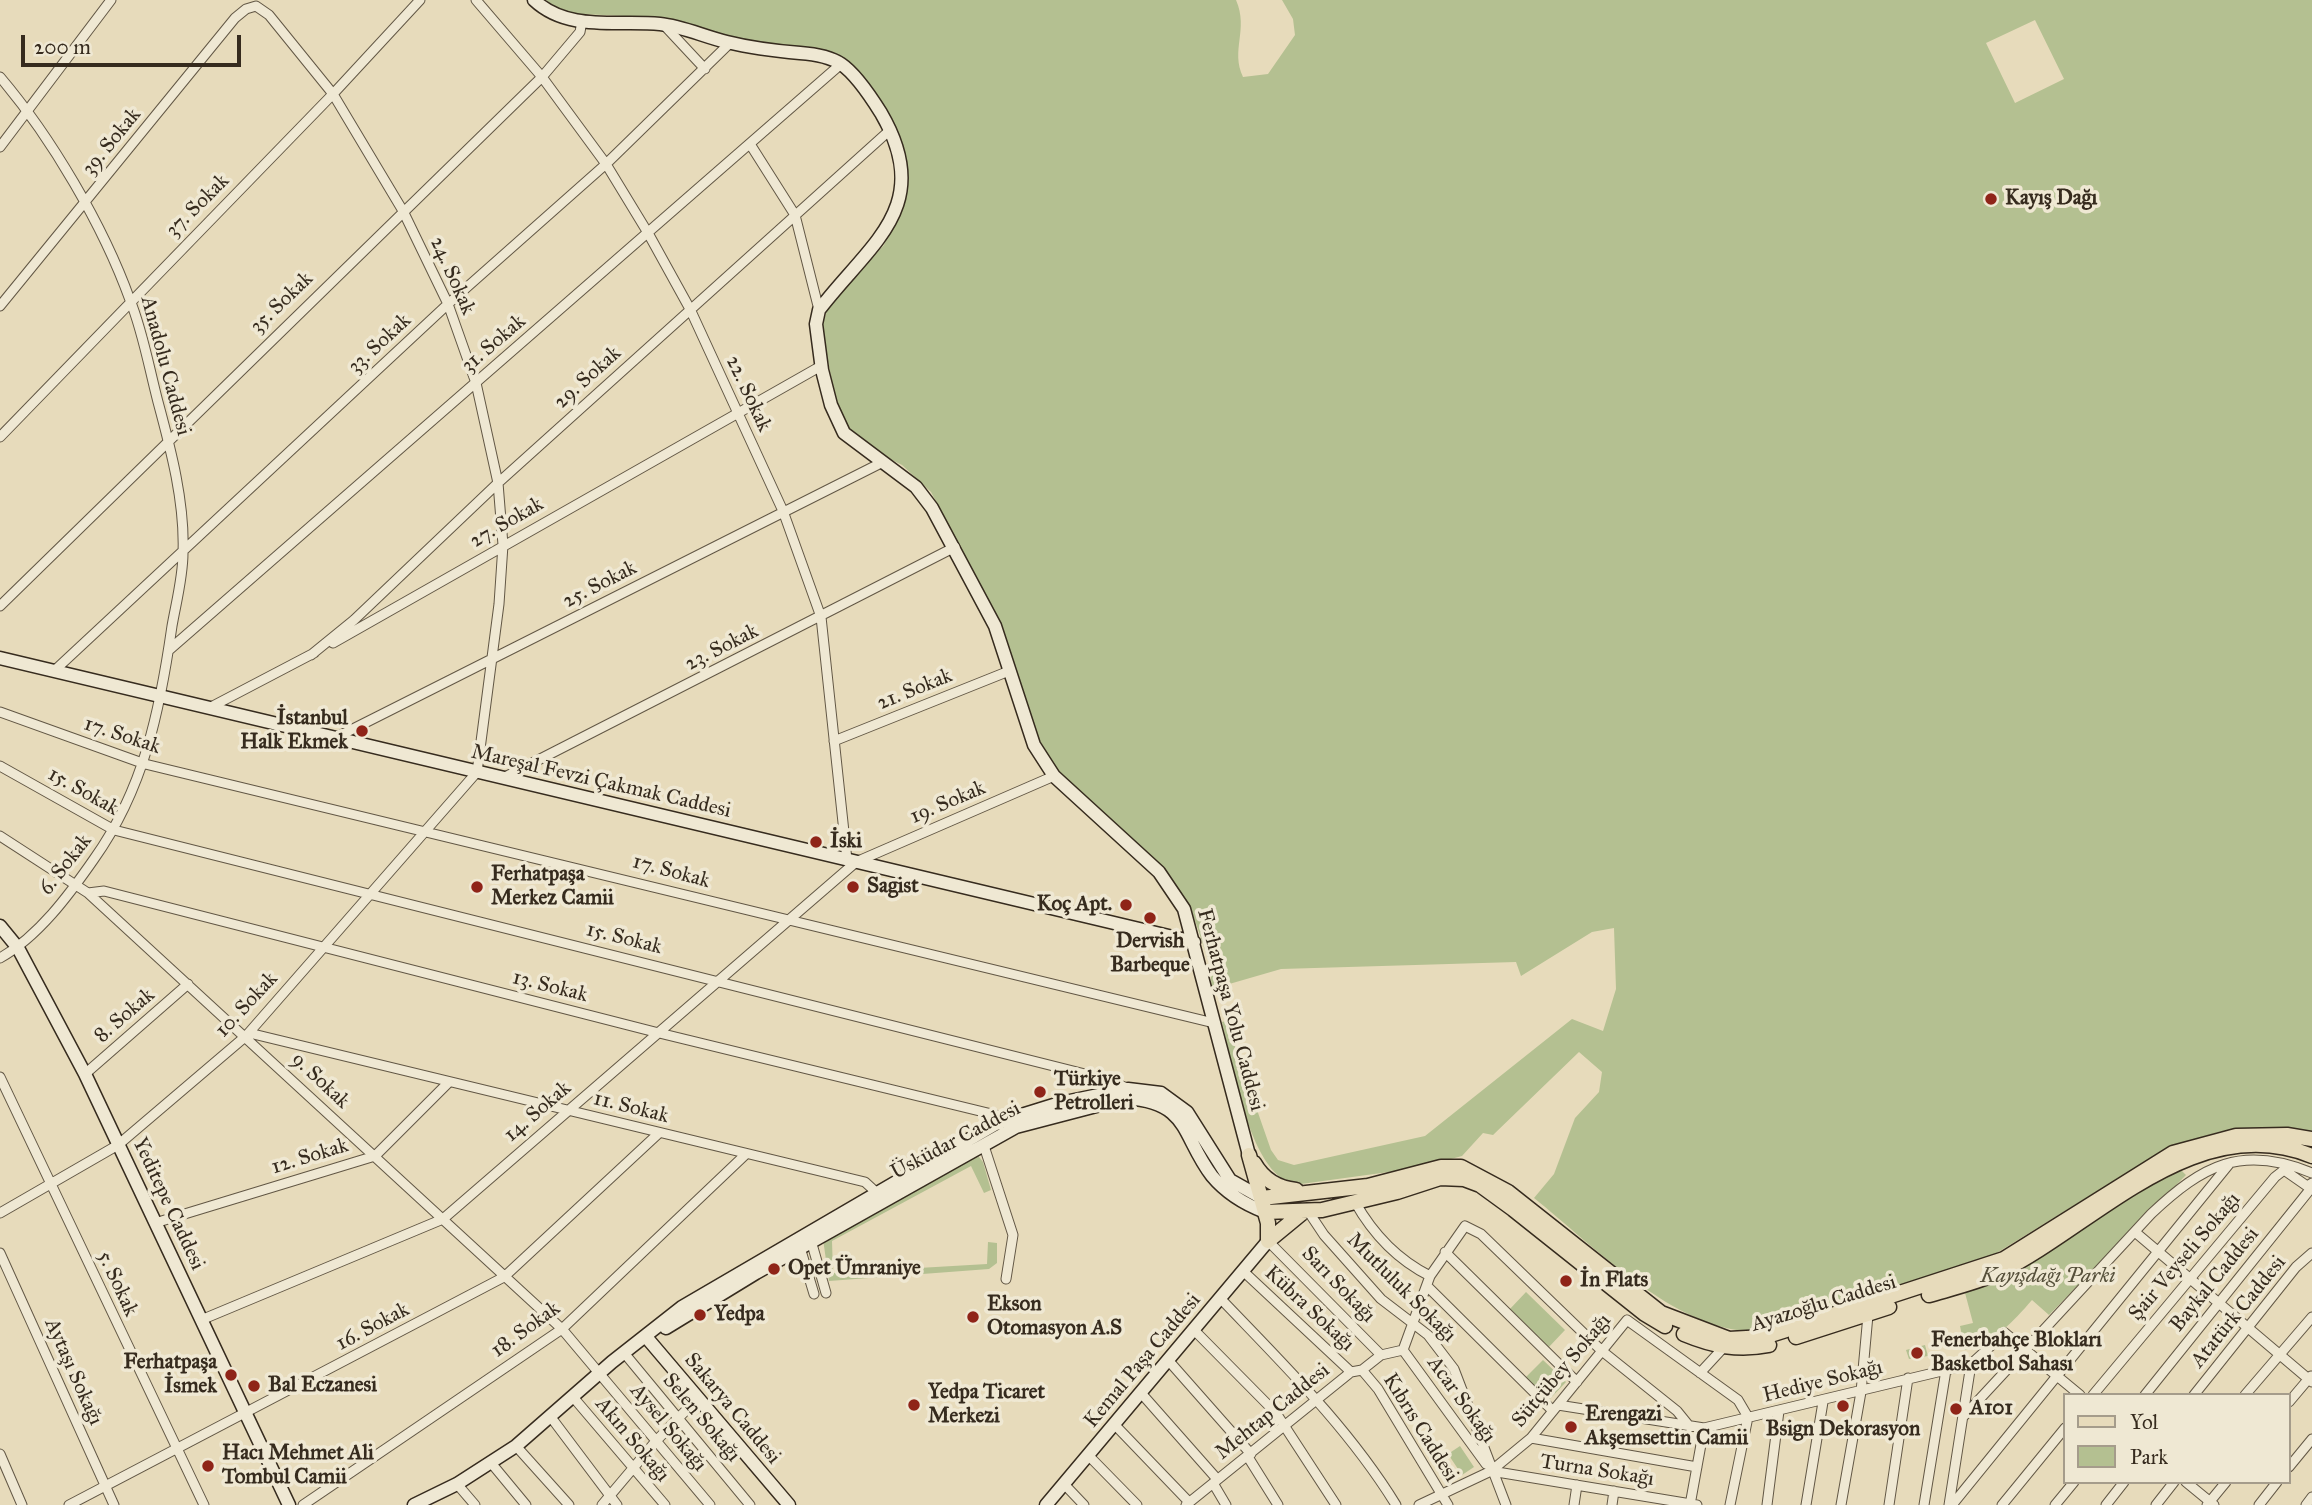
<!DOCTYPE html>
<meta charset="utf-8">
<style>
body{margin:0}
#map{position:relative;width:2312px;height:1505px;overflow:hidden;background:#e7dbbb;font-family:"IM FELL Great Primer",serif}
canvas{display:block}
.legend{position:absolute;left:2063px;top:1393px;width:228px;height:91px;box-sizing:border-box;background:#efe8d3;border:2px solid #a59c8b;margin:0;padding:9px 12px;list-style:none;font-size:21px;color:#362b1e}
.legend li{display:flex;align-items:center;gap:14px;height:35px}
.legend b{width:35px;border:2px solid #a59c8b}
.scale{position:absolute;left:21px;top:35px;width:220px;height:32px;box-sizing:border-box;border:4px solid #362b1e;border-top:0;padding-left:9px;font-size:21px;line-height:24px;white-space:nowrap;color:#362b1e;-webkit-text-stroke:5px #efe8d3;paint-order:stroke}
</style>
<div id="map">
<canvas width="2312" height="1505"></canvas>
<ul class="legend">
<li><b style="height:9px;background:#e7dbbb"></b>Yol</li>
<li><b style="height:19px;background:#b4c091"></b>Park</li>
</ul>
<div class="scale">200 m</div>
</div>
<script>
const ctx = document.querySelector('canvas').getContext('2d');
ctx.lineJoin = 'round';
function fillPath(path, color) { ctx.fillStyle = color; ctx.fill(path, 'evenodd'); }
function trace(path, color, width, dash) { ctx.strokeStyle = color; ctx.lineWidth = width; ctx.lineCap = dash ? 'butt' : 'round'; ctx.setLineDash(dash || []); ctx.stroke(path); }
function label(font, color, halo, rows, align = 'center') {
  ctx.font = font + ' "IM FELL Great Primer",serif'; ctx.lineWidth = 7; ctx.setLineDash([]); ctx.textBaseline = 'middle'; ctx.strokeStyle = halo; ctx.fillStyle = color; for (const [text, x, y, turn = 0] of rows) {
    ctx.save(); ctx.translate(x, y); ctx.rotate((+turn || 0) * Math.PI / 180); ctx.textAlign = isNaN(turn) ? turn : align; if (halo) ctx.strokeText(text, 0, 0); ctx.fillText(text, 0, 0); ctx.restore();
  }
}
fillPath(new Path2D(`
 M546,0H1236C1249,30 1230,50 1243,77L1268,74L1295,35L1293,19L1282,0H2312V1132L2279,1128L2222,1131L2185,1142L2154,1156L1995,1254L1943,1274L1758,1331C1679,1335 1593,1245 1534,1198L1554,1174L1575,1118L1599,1092L1602,1072L1579,1052L1493,1135L1483,1133L1462,1156L1418,1168L1301,1184C1251,1187 1232,1060 1222,1022L1226,1021L1271,1150L1278,1160L1294,1165L1425,1136L1572,1019L1603,1031L1616,989L1614,928L1592,932L1521,976L1516,962L1281,969L1212,989L1209,962L1190,906L1163,870L1057,771L1038,737L1001,625L931,492L902,465L878,453L847,430L836,403L824,341L823,324L827,310L834,297L884,245L906,194L904,149L892,120L872,91L846,59L813,48L733,40L665,18L561,13ZM2035,20L2064,79L2015,103L1986,43Z
 M976,1153L983,1162L991,1190L984,1193L971,1166L832,1241L833,1273L987,1264L988,1242L997,1243V1263L989,1269L829,1281L823,1239Z
 M2179,1168L2186,1175L2049,1315L2032,1300C2013,1322 1994,1342 1965,1350L1960,1326L1973,1323L1964,1289Z
 M1526,1292L1565,1330L1548,1348L1509,1310Z
 M1925,1345L1928,1356L1909,1359L1906,1350Z
 M1543,1360L1566,1382L1548,1401L1525,1378Z
 M1460,1446L1474,1467L1462,1475L1448,1454Z`), '#b4c091');
const street = new Path2D(`
 M476,0L542,77L606,164L648,233L690,309L783,511L821,617L847,860
 M663,24L705,69
 M0,77C51,137 103,225 130,300C143,332 149,368 158,402C171,450 185,503 183,553C183,577 176,603 172,626C160,710 144,789 94,859C69,895 38,937 0,958
 M750,144L795,215L819,310
 M0,147L111,0
 M0,306L235,18L246,9L256,6L269,15L333,94L403,211L448,304L476,383L498,483L503,545L499,604L477,772L246,1036L118,1145L0,1213
 M0,437L333,94L420,0
 M0,606L542,77L580,32L582,21
 M333,643L821,366
 M169,650L841,64
 M311,655L354,620L498,483L890,130
 M54,671L448,304L606,164L730,43
 M209,708L314,653
 M0,712L145,764L1214,1023
 M335,738L881,463
 M834,741L1009,671
 M0,766L114,830L1105,1079L1127,1088
 M503,778L955,547
 M0,836L88,893L562,1329L710,1505
 M88,893L104,891L655,1032L996,1115L1000,1125
 M249,1033L865,1182L878,1194
 M85,1074L188,984
 M0,1077L204,1505
 M984,1146L1013,1235L1006,1279
 M1355,1202C1373,1234 1398,1260 1430,1276
 M1308,1211L1324,1235L1381,1299L1428,1335L1454,1369L1506,1505
 M155,1223L375,1156L449,1082
 M2135,1232L2312,1382
 M810,1237L826,1293
 M1268,1241L1381,1355
 M799,1244L814,1294
 M1445,1252L1577,1382
 M0,1253L114,1505
 M1243,1271L1351,1372
 M1428,1287L1553,1411
 M1220,1298C1283,1364 1348,1427 1396,1505
 M201,1320L443,1219L856,862L1054,776
 M1194,1330L1276,1413L1336,1505
 M1403,1350L1486,1464
 M625,1354L750,1505
 M1168,1360L1251,1454
 M1971,1364L2005,1333L2080,1395
 M1362,1370L1378,1389L1448,1505
 M1700,1373L1724,1347
 M1141,1393L1217,1479
 M2093,1395L2275,1177L2284,1170L2307,1186L2312,1183
 M2145,1395L2312,1187
 M2194,1395L2296,1267L2312,1253
 M2245,1395L2312,1317
 M573,1397L665,1505
 M2289,1402L2311,1376
 M1558,1405L1704,1428L1971,1364
 M550,1416L617,1505
 M1963,1417L2151,1214C2203,1165 2242,1144 2312,1173
 M1114,1424L1189,1502
 M1531,1438L1697,1467
 M516,1446L569,1505
 M0,1454L22,1505
 M1088,1455L1137,1505
 M1248,1457L1278,1505
 M492,1464L526,1505
 M2289,1467L2312,1439
 M1491,1471L1697,1505
 M2186,1482L2214,1505
 M1213,1483L1226,1505
 M457,1484L475,1505
 M1064,1484L1084,1505
 M69,1505L504,1277L659,1133
 M303,1505L562,1329L746,1154
 M602,1505L656,1441L697,1399
 M1186,1505L1351,1372L1362,1370L1381,1355L1403,1350L1430,1276L1465,1226L1481,1234L1602,1351L1677,1411L1690,1427
 M1419,1505L1491,1471L1531,1438L1627,1320L1738,1400L1748,1417L1730,1505
 M1574,1505L1577,1485
 M1612,1505L1614,1491
 M1690,1505L1704,1428
 M1767,1505L1779,1411
 M1806,1505L1823,1402
 M1841,1505L1861,1392L1868,1315
 M1889,1505L1908,1378
 M1924,1505L1946,1370
 M1949,1505L1971,1364
 M1952,1505L2230,1163
 M2002,1505L2065,1428
 M2055,1505L2074,1482
 M2106,1505L2124,1482
 M2156,1505L2174,1482
 M2207,1505L2226,1482
 M2259,1505L2277,1482
 M2306,1505L2312,1497`);
const secondary = new Path2D(`
 M534,0C568,32 617,20 660,24C682,26 705,37 727,42C751,48 776,51 800,53C814,54 829,56 841,64C856,74 871,97 881,113C936,207 869,244 819,310L816,324L822,370L831,405L844,433L916,487L932,508L995,626L1034,745L1054,776L1159,872L1184,909L1249,1155
 M0,658L1194,942
 M0,926L18,948L85,1074L289,1505
 M666,1328L756,1273L1016,1127L1127,1098C1190,1103 1181,1135 1212,1176C1227,1194 1244,1204 1265,1212
 M647,1338L789,1505
 M414,1505L457,1484L516,1446L612,1362L682,1307L999,1122L1060,1103L1128,1089L1161,1093L1187,1112L1230,1180L1262,1198
 M1046,1505L1268,1241`);
const primary = new Path2D(`
 M1249,1155L1268,1223V1241
 M1254,1163C1263,1179 1276,1188 1296,1190
 M1262,1198L1368,1186L1441,1167H1461L1508,1192L1661,1313L1729,1339L1764,1337L1783,1331L2004,1259L2173,1153L2236,1136L2287,1135L2312,1139
 M1265,1212L1322,1210L1397,1192L1440,1178L1464,1179L1480,1185L1513,1209L1645,1314L1665,1326
 M1268,1241L1302,1213
 M1929,1295C1953,1288 1978,1282 2000,1272C2095,1225 2196,1108 2312,1156
 M1684,1334C1713,1346 1738,1351 1769,1345
 M1796,1337L1889,1307`);
trace(street, '#625745', 11);
trace(secondary, '#362b1e', 15);
trace(primary, '#362b1e', 17);
trace(street, '#efe8d3', 9);
trace(secondary, '#efe8d3', 12);
trace(primary, '#e7dbbb', 14);
for (const [x, y, r, color] of [
 [1991,199,7,"#8f2418"],
 [362,731,7,"#8f2418"],
 [816,842,7,"#8f2418"],
 [477,887,7,"#8f2418"],
 [853,887,7,"#8f2418"],
 [1126,905,7,"#8f2418"],
 [1150,918,7,"#8f2418"],
 [1040,1092,7,"#8f2418"],
 [774,1269,7,"#8f2418"],
 [1566,1281,7,"#8f2418"],
 [700,1315,7,"#8f2418"],
 [973,1317,7,"#8f2418"],
 [1917,1353,7,"#8f2418"],
 [231,1375,7,"#8f2418"],
 [254,1386,7,"#8f2418"],
 [914,1405,7,"#8f2418"],
 [1843,1406,7,"#8f2418"],
 [1956,1409,7,"#8f2418"],
 [1571,1427,7,"#8f2418"],
 [208,1466,7,"#8f2418"]
]) { const dot = new Path2D(); dot.arc(x, y, r, 0, 2 * Math.PI); ctx.fillStyle = color; ctx.fill(dot); trace(dot, '#efe8d3', 2.5); }
label('21px', '#362b1e', '#efe8d3', [
 ["39. Sokak",112,142,-51],
 ["37. Sokak",198,206,-45],
 ["24. Sokak",452,276,66],
 ["35. Sokak",282,303,-44],
 ["33. Sokak",380,344,-43],
 ["31. Sokak",494,344,-41],
 ["Anadolu Caddesi",165,366,75],
 ["29. Sokak",588,378,-42],
 ["22. Sokak",748,394,65],
 ["27. Sokak",507,523,-30],
 ["25. Sokak",600,585,-27],
 ["23. Sokak",722,648,-27],
 ["21. Sokak",915,690,-22],
 ["17. Sokak",122,736,18],
 ["Mareşal Fevzi Çakmak Caddesi",601,782,13],
 ["15. Sokak",83,792,29],
 ["19. Sokak",948,803,-23],
 ["6. Sokak",66,865,-52],
 ["17. Sokak",671,872,15],
 ["15. Sokak",624,939,14],
 ["13. Sokak",550,987,14],
 ["10. Sokak",247,1005,-47],
 ["Ferhatpaşa Yolu Caddesi",1230,1010,75],
 ["8. Sokak",125,1016,-41],
 ["9. Sokak",320,1081,43],
 ["11. Sokak",631,1108,14],
 ["14. Sokak",538,1112,-41],
 ["Üsküdar Caddesi",956,1141,-28],
 ["12. Sokak",310,1157,-17],
 ["Yeditepe Caddesi",168,1204,65],
 ["Şair Veyseli Sokağı",2185,1257,-50],
 ["Baykal Caddesi",2215,1280,-51],
 ["5. Sokak",117,1284,65],
 ["Sarı Sokağı",1338,1285,46],
 ["Mutluluk Sokağı",1401,1288,45],
 ["Ayazoğlu Caddesi",1824,1304,-17],
 ["Kübra Sokağı",1309,1309,43],
 ["Atatürk Caddesi",2239,1312,-51],
 ["16. Sokak",373,1327,-28],
 ["18. Sokak",526,1330,-36],
 ["Kemal Paşa Caddesi",1143,1361,-50],
 ["Sütçübey Sokağı",1562,1371,-50],
 ["Aytaşı Sokağı",73,1372,66],
 ["Hediye Sokağı",1823,1382,-14],
 ["Acar Sokağı",1461,1400,54],
 ["Sakarya Caddesi",732,1409,50],
 ["Mehtap Caddesi",1273,1412,-39],
 ["Selen Sokağı",701,1418,50],
 ["Aysel Sokağı",668,1428,50],
 ["Kıbrıs Caddesi",1420,1428,58],
 ["Akın Sokağı",632,1440,50],
 ["Turna Sokağı",1597,1471,9]
]);
label('bold 21px', '#362b1e', '#efe8d3', [
 ["Kayış Dağı",2005,199],
 ["İstanbul",348,719,"right"],
 ["Halk Ekmek",348,743,"right"],
 ["İski",830,842],
 ["Ferhatpaşa",491,875],
 ["Merkez Camii",491,899],
 ["Sagist",867,887],
 ["Koç Apt.",1112,905,"right"],
 ["Dervish",1150,942,"center"],
 ["Barbeque",1150,966,"center"],
 ["Türkiye",1054,1080],
 ["Petrolleri",1054,1104],
 ["Opet Ümraniye",788,1269],
 ["İn Flats",1580,1281],
 ["Ekson",987,1305],
 ["Otomasyon A.S",987,1329],
 ["Yedpa",714,1315],
 ["Fenerbahçe Blokları",1931,1341],
 ["Basketbol Sahası",1931,1365],
 ["Ferhatpaşa",217,1363,"right"],
 ["İsmek",217,1387,"right"],
 ["Bal Eczanesi",268,1386],
 ["Yedpa Ticaret",928,1393],
 ["Merkezi",928,1417],
 ["A101",1970,1409],
 ["Erengazi",1585,1415],
 ["Akşemsettin Camii",1585,1439],
 ["Bsign Dekorasyon",1843,1430,"center"],
 ["Hacı Mehmet Ali",222,1454],
 ["Tombul Camii",222,1478]
], 'left');
label('italic 21px', '#56503b', '#efe8d3', [
 ["Kayışdağı Parki",2048,1277]
]);
</script>
